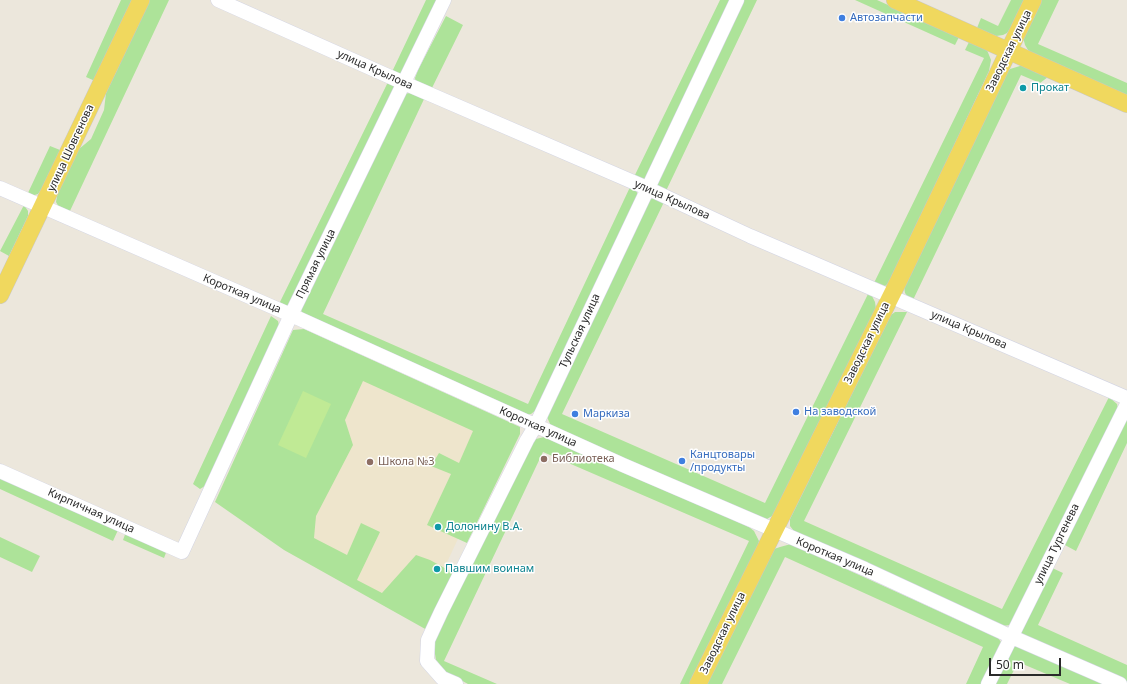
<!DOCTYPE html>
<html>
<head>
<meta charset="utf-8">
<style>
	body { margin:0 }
	#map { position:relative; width:1127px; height:684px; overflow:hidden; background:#ece7dc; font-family:"Noto Sans",sans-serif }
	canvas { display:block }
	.scale { position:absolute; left:989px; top:658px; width:72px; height:18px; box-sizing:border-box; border:2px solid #2a2a2a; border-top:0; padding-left:5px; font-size:12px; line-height:14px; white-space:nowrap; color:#2a2a2a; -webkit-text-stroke:3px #fff; paint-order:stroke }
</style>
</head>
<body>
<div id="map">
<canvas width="1127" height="684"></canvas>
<div class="scale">50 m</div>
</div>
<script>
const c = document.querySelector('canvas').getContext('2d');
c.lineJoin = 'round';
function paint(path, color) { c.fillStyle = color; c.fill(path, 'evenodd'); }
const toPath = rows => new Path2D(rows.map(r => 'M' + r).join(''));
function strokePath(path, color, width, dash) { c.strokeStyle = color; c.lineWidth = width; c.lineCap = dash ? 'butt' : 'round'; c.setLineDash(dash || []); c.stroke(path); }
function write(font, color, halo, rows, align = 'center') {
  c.font = font + ' "Noto Sans",sans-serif'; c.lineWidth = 3; c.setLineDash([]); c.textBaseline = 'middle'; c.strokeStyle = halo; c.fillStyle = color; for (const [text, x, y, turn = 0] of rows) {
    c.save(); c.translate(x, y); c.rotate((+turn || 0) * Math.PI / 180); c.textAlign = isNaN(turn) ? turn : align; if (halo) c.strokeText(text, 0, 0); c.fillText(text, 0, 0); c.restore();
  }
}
const education = toPath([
	[304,343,508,432,420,620,290,551]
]);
const green = toPath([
	[121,0,133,0,95,81,86,77],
	[150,0,169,0,69,213,60,209,56,202,58,191,79,149,91,139,104,110,106,93],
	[426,0,440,0,405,71,400,74,391,74],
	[720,0,731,0,646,182,633,179],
	[742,0,757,0,665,193,656,185],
	[855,0,877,0,959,37,955,45],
	[1011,0,1026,0,1014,24,1007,33,1003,35,996,36,977,28,981,18,998,26],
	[1042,0,1059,0,1038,44,1127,83,1127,95,1033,54,1028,50,1025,45,1023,37],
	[446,16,463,25,430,92,416,83,415,78,418,70],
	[969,42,987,50,991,60,989,71,890,282,885,286,877,286,873,285,984,58,965,50],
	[1020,66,1024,66,1048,77,1040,83,1021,75,913,300,908,297,905,293,904,287,1005,75,1010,69],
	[388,82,395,86,395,91,292,304,285,307,278,306],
	[410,93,425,97,323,314,528,404,631,185,636,189,637,193,637,200,536,410,531,414,523,415,302,314,301,308,404,94],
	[50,146,60,150,43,187,38,194,31,196,27,195],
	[654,198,664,202,562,414,765,503,868,294,872,296,875,302,876,309,775,512,772,516,767,519,758,518,551,426,547,417,646,201],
	[24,205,28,211,28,216,9,256,0,251],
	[895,312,907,312,804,521,1002,609,1109,397,1117,404,1118,409,1010,625,1002,626,797,535,790,526,790,519,891,315],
	[271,316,278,321,280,330,208,484,200,489,193,484],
	[304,329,520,427,520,434,467,543,427,525,451,474,431,466,439,453,459,463,473,431,363,381,345,420,353,445,316,516,314,538,347,555,361,523,380,532,357,580,382,593,416,555,430,560,454,573,427,630,284,550,215,502,293,330],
	[1127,412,1127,443,1076,551,1063,544],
	[548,436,749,527,754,531,759,541,757,549,691,684,680,684,749,541,543,452,444,661,497,684,468,684,446,672,436,660,434,648,434,640,527,449,536,439],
	[0,475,118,530,113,541,0,489],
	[126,532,167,550,164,558,123,540],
	[0,537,40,556,32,572,0,557],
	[791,544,998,638,1001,642,1001,646,983,684,966,684,983,647,785,557,722,684,706,684,774,549,780,547],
	[1050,567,1063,573,1038,625,1127,665,1127,683,1023,637,1020,633],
	[1017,646,1106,684,1070,684,1018,662,1007,684,991,684,1012,647]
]);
const pitch = toPath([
	[303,391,331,404,306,458,278,445]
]);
const minor = toPath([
	[218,0,404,83,647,188,750,236,1127,398],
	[0,188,291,315,623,465,865,569,1012,637,1120,684],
	[0,471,182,552,291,315,444,0],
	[456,684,442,678,427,661,428,640,441,612,527,440,536,425,737,0],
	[988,684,1127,404]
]);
const major = toPath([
	[895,0,1127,104],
	[0,295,141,0],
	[698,684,899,280,1033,0]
]);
const markers = [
	[842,18,4,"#3f7fe0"],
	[1023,88,4,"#0f9aa8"],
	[796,412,4,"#3f7fe0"],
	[575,414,4,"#3f7fe0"],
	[544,459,4,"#8d6e63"],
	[682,461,4,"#3f7fe0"],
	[370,462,4,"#8d6e63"],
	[438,527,4,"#0f9aa8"],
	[437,569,4,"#0f9aa8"]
];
const shopNames = [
	["Автозапчасти",850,18],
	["На заводской",804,412],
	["Маркиза",583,414],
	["Канцтовары",690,455],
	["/продукты",690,468]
];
const streetNames = [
	["Заводская улица",1009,51,-64],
	["улица Крылова",375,70,24],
	["улица Шовгенова",71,148,-65],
	["улица Крылова",672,200,24],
	["Прямая улица",316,264,-64],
	["Короткая улица",242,294,23],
	["улица Крылова",969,330,23],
	["Тульская улица",580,331,-65],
	["Заводская улица",867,343,-64],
	["Короткая улица",538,427,24],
	["Кирпичная улица",91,511,24],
	["улица Тургенева",1057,544,-64],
	["Короткая улица",835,557,23],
	["Заводская улица",723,633,-64]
];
const cultureNames = [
	["Прокат",1031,88],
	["Долонину В.А.",446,527],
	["Павшим воинам",445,569]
];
const educationNames = [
	["Библиотека",552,459],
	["Школа №3",378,462]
];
paint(education, '#eee5cc');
paint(green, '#ade399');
paint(pitch, '#c0ea95');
strokePath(minor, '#d2d4e3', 15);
strokePath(major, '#c8c8c8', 18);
strokePath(minor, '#fff', 14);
strokePath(major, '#f0d85e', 17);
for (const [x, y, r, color] of markers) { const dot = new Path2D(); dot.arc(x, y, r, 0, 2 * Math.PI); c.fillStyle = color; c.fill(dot); strokePath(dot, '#fff', 1.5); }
write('11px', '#366cbe', '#fff', shopNames, 'left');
write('11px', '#2a2a2a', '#fff', streetNames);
write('11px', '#0d838f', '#fff', cultureNames, 'left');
write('11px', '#785e54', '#fff', educationNames, 'left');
</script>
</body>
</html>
